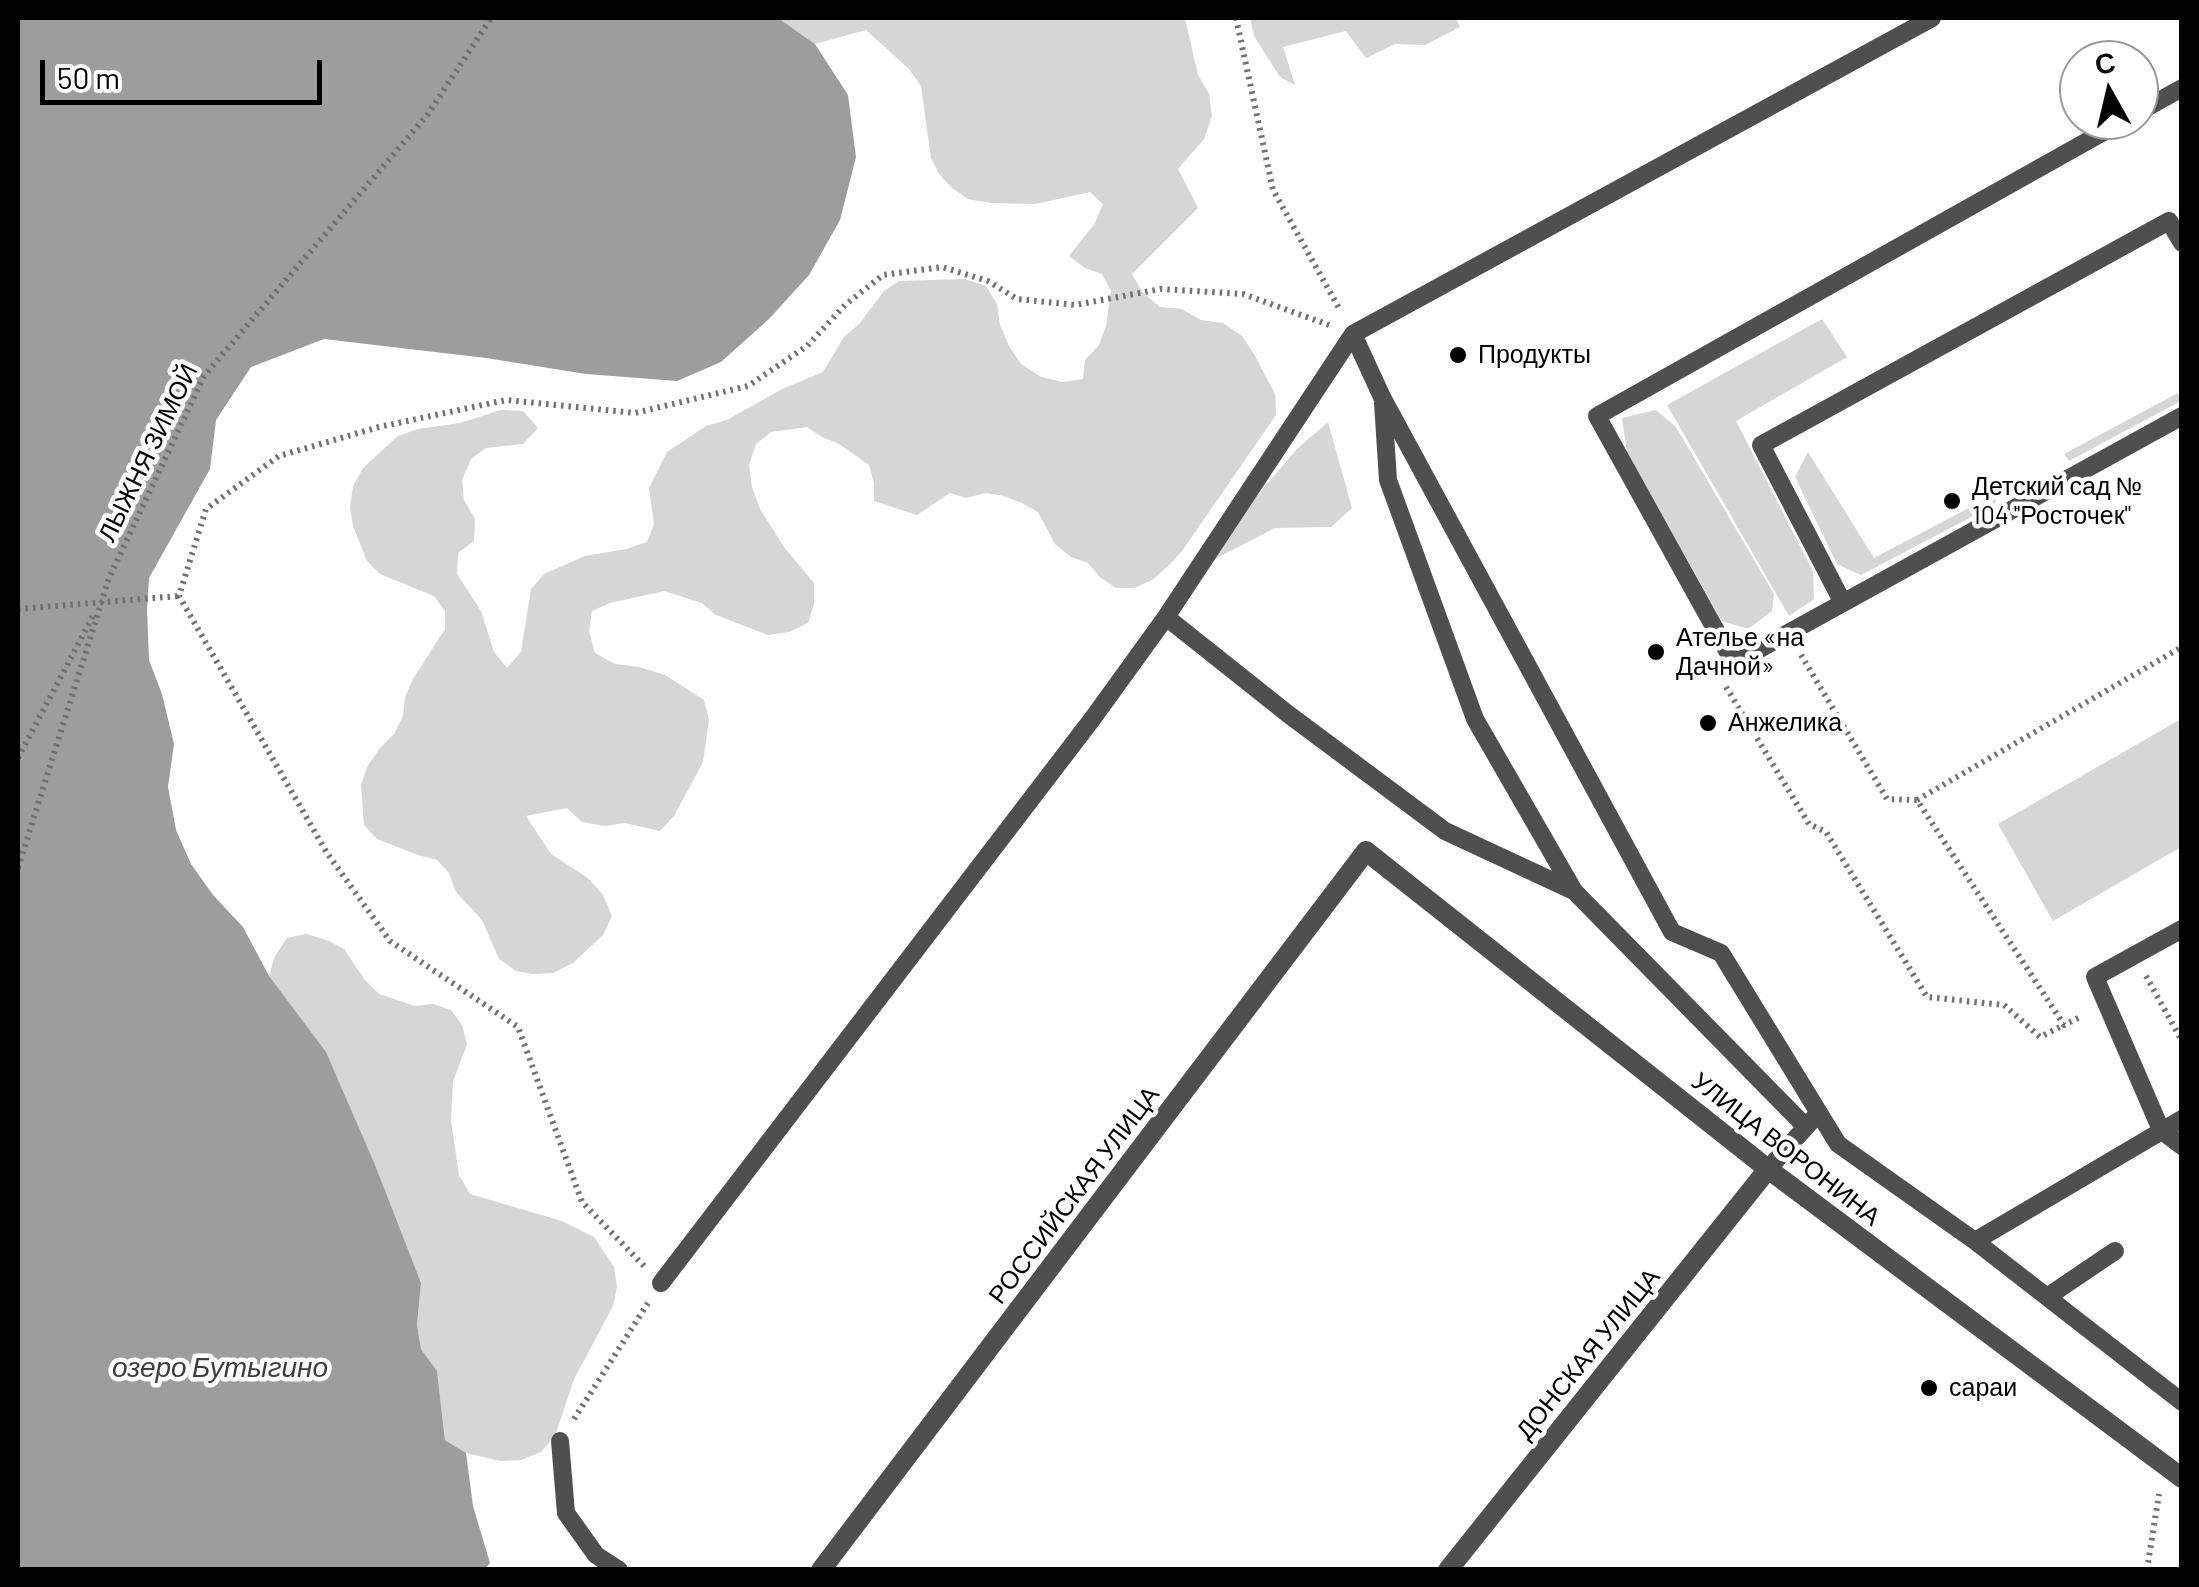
<!DOCTYPE html>
<html>
<head>
<meta charset="utf-8">
<style>
	body { margin:0 }
	#map { position:relative; width:2199px; height:1587px; overflow:hidden; background:#fff; font-family:Barlow,sans-serif }
	canvas { display:block }
	.frame { position:absolute; inset:0; border:20px solid #000; pointer-events:none }
	.north { position:absolute; left:2059px; top:40px; width:100px; height:100px; box-sizing:border-box; background:#fff; border:2px solid #999; border-radius:50%; rotate:352deg; font-size:28px; font-weight:700; line-height:40px; text-align:center; color:#000 }
	.north::after { content:''; display:block; margin:auto; width:35px; height:45px; background:#000; clip-path:polygon(50% 0,100% 100%,50% 72%,0 100%) }
	.scale { position:absolute; left:40px; top:60px; width:282px; height:45px; box-sizing:border-box; border:5px solid #000; border-top:0; padding-left:12px; font-size:30px; line-height:35px; white-space:nowrap; color:#000; -webkit-text-stroke:8px #fff; paint-order:stroke }
</style>
</head>
<body>
<div id="map">
<canvas width="2199" height="1587"></canvas>
<div class="frame"></div>
<div class="north">С</div>
<div class="scale">50 m</div>
</div>
<script>
const c = document.querySelector('canvas').getContext('2d');
c.lineJoin = 'round';
function paint(path, color) { c.fillStyle = color; c.fill(path, 'evenodd'); }
const toPath = rows => new Path2D(rows.map(r => 'M' + r).join(''));
function strokePath(path, color, width, dash) { c.strokeStyle = color; c.lineWidth = width; c.lineCap = dash ? 'butt' : 'round'; c.setLineDash(dash || []); c.stroke(path); }
function write(font, color, halo, rows, align = 'center') {
  c.font = font + ' Barlow,sans-serif'; c.lineWidth = 9; c.setLineDash([]); c.textBaseline = 'middle'; c.strokeStyle = halo; c.fillStyle = color; for (const [text, x, y, turn = 0] of rows) {
    c.save(); c.translate(x, y); c.rotate((+turn || 0) * Math.PI / 180); c.textAlign = isNaN(turn) ? turn : align; if (halo) c.strokeText(text, 0, 0); c.fillText(text, 0, 0); c.restore();
  }
}
const green = toPath([
	[778,18,1185,18,1198,75,1209,94,1212,116,1204,139,1178,169,1198,208,1132,274,1143,293,1160,307,1182,309,1201,320,1223,323,1242,336,1254,354,1275,394,1276,415,1182,551,1168,566,1152,580,1134,588,1116,588,1100,577,1088,563,1071,557,1055,544,1038,512,1022,503,1004,496,986,493,966,498,950,493,917,515,874,501,874,483,869,465,839,444,822,437,807,427,771,432,756,444,749,465,752,487,760,509,784,547,814,583,814,604,808,623,789,632,768,635,716,615,702,603,664,591,610,603,592,611,589,631,595,653,615,664,639,667,665,675,704,700,709,720,703,762,674,816,660,831,625,823,605,826,582,822,567,808,526,816,551,854,588,878,603,895,612,916,603,935,573,963,553,973,533,974,516,971,499,959,482,920,456,892,449,873,437,860,418,855,377,839,364,825,361,785,367,767,379,749,394,734,403,716,405,697,413,679,445,629,445,611,434,596,380,574,367,561,353,526,350,507,353,486,363,468,398,436,418,429,460,423,501,410,523,411,538,428,523,444,486,448,471,459,462,480,464,500,475,519,474,541,458,553,457,574,481,611,494,652,507,668,521,652,531,589,544,574,585,556,626,549,647,542,654,524,649,488,667,452,706,426,727,420,782,389,823,372,844,337,860,323,884,291,899,281,965,279,986,286,997,304,1000,325,1009,346,1021,364,1041,377,1063,382,1083,379,1085,360,1099,345,1106,326,1111,291,1102,274,1085,268,1069,256,1095,223,1103,204,1090,192,1036,204,990,203,968,199,952,188,939,174,931,158,921,86,909,69,866,30,815,44],
	[1250,18,1456,18,1460,27,1425,45,1395,44,1366,58,1346,31,1283,47,1295,85,1280,77,1254,36],
	[1822,319,1847,357,1736,421,1813,571,1814,599,1789,616,1667,405],
	[2178,393,2181,401,2069,461,2064,454],
	[1656,410,1676,427,1774,594,1772,611,1748,629,1722,621,1627,453,1622,418],
	[1328,422,1352,508,1331,527,1275,528,1215,559,1245,510,1297,449],
	[1808,452,1874,558,2001,491,1994,505,1861,575,1837,564,1795,477],
	[2181,719,2181,847,2053,921,1998,824],
	[306,934,327,940,344,949,365,980,379,994,415,1006,433,1004,451,1010,462,1025,467,1044,453,1082,451,1121,459,1175,470,1194,562,1221,594,1237,614,1267,617,1287,613,1306,574,1379,555,1436,541,1452,521,1460,500,1461,466,1453,445,1440,437,1371,421,1349,417,1325,421,1282,269,976,275,956,287,938]
]);
const water = toPath([
	[18,18,778,18,815,44,848,95,856,157,840,220,809,275,769,319,721,362,677,381,586,374,486,358,324,339,251,367,216,420,210,469,149,578,147,610,149,660,162,694,174,744,168,787,176,830,191,864,213,895,243,927,269,976,326,1052,375,1165,421,1283,417,1325,421,1349,437,1371,445,1440,466,1453,473,1506,490,1563,485,1569,18,1569]
]);
const path = toPath([
	[1236,18,1273,190,1340,310],
	[18,609,179,596],
	[1801,655,1887,799,1917,800,2064,1025,2082,1016],
	[1726,687,1809,824,1826,832,1927,997,2004,1005,2040,1037,2064,1025],
	[18,758,93,616],
	[1917,800,2182,647],
	[18,868,109,578,204,376,428,114,491,18],
	[2146,976,2182,1041],
	[644,1266,582,1202,518,1027,390,941,327,853,179,596,206,509,279,456,379,427,506,400,635,413,748,386,807,346,845,305,883,275,942,267,988,281,1017,299,1075,305,1161,289,1243,294,1329,325],
	[574,1419,648,1303],
	[2147,1570,2159,1494]
]);
const service = toPath([
	[2139,112,2182,88],
	[2125,120,1597,416,1734,663,2182,416],
	[1353,334,1382,397,1672,932,1721,953,1838,1144,1975,1241,2182,1119],
	[1383,403,1388,480,1475,719,1574,891,1806,1127],
	[1843,603,1761,445,2169,221,2182,243],
	[1166,617,1288,714,1445,831,1574,891],
	[2182,929,2095,977,2161,1130,2182,1146],
	[1768,1169,1814,1118],
	[1975,1241,2182,1402],
	[661,1283,1093,718,1166,617,1353,334,1932,18],
	[2047,1297,2115,1251],
	[560,1441,566,1513,596,1555,619,1570]
]);
const minor = toPath([
	[821,1570,1366,851,1768,1169,2182,1478],
	[1448,1570,1768,1169]
]);
const markers = [
	[1458,355,10,"#000"],
	[1952,501,10,"#000"],
	[1656,652,10,"#000"],
	[1708,723,10,"#000"],
	[1929,1388,10,"#000"]
];
const poiNames = [
	["Продукты",1478,355],
	["Детский сад №",1972,487],
	["104 \"Росточек\"",1972,516],
	["Ателье «на",1676,638],
	["Дачной»",1676,667],
	["Анжелика",1728,723],
	["сараи",1949,1388]
];
const streetNames = [
	["ЛЫЖНЯ ЗИМОЙ",148,453,-64],
	["УЛИЦА ВОРОНИНА",1786,1149,38],
	["РОССИЙСКАЯ УЛИЦА",1074,1195,-53],
	["ДОНСКАЯ УЛИЦА",1588,1354,-51]
];
const waterNames = [
	["озеро Бутыгино",220,1368]
];
paint(green, '#d6d6d6');
paint(water, '#9d9d9d');
strokePath(path, '#717171', 6, [2.5, 5]);
strokePath(service, '#4f4f4f', 18);
strokePath(minor, '#4f4f4f', 20);
for (const [x, y, r, color] of markers) { const dot = new Path2D(); dot.arc(x, y, r, 0, 2 * Math.PI); c.fillStyle = color; c.fill(dot); strokePath(dot, '#fff', 4); }
write('25px', '#000', '#fff', poiNames, 'left');
write('25px', '#000', '#fff', streetNames);
write('italic 28px', '#3e3e3e', '#fff', waterNames);
</script>
</body>
</html>
